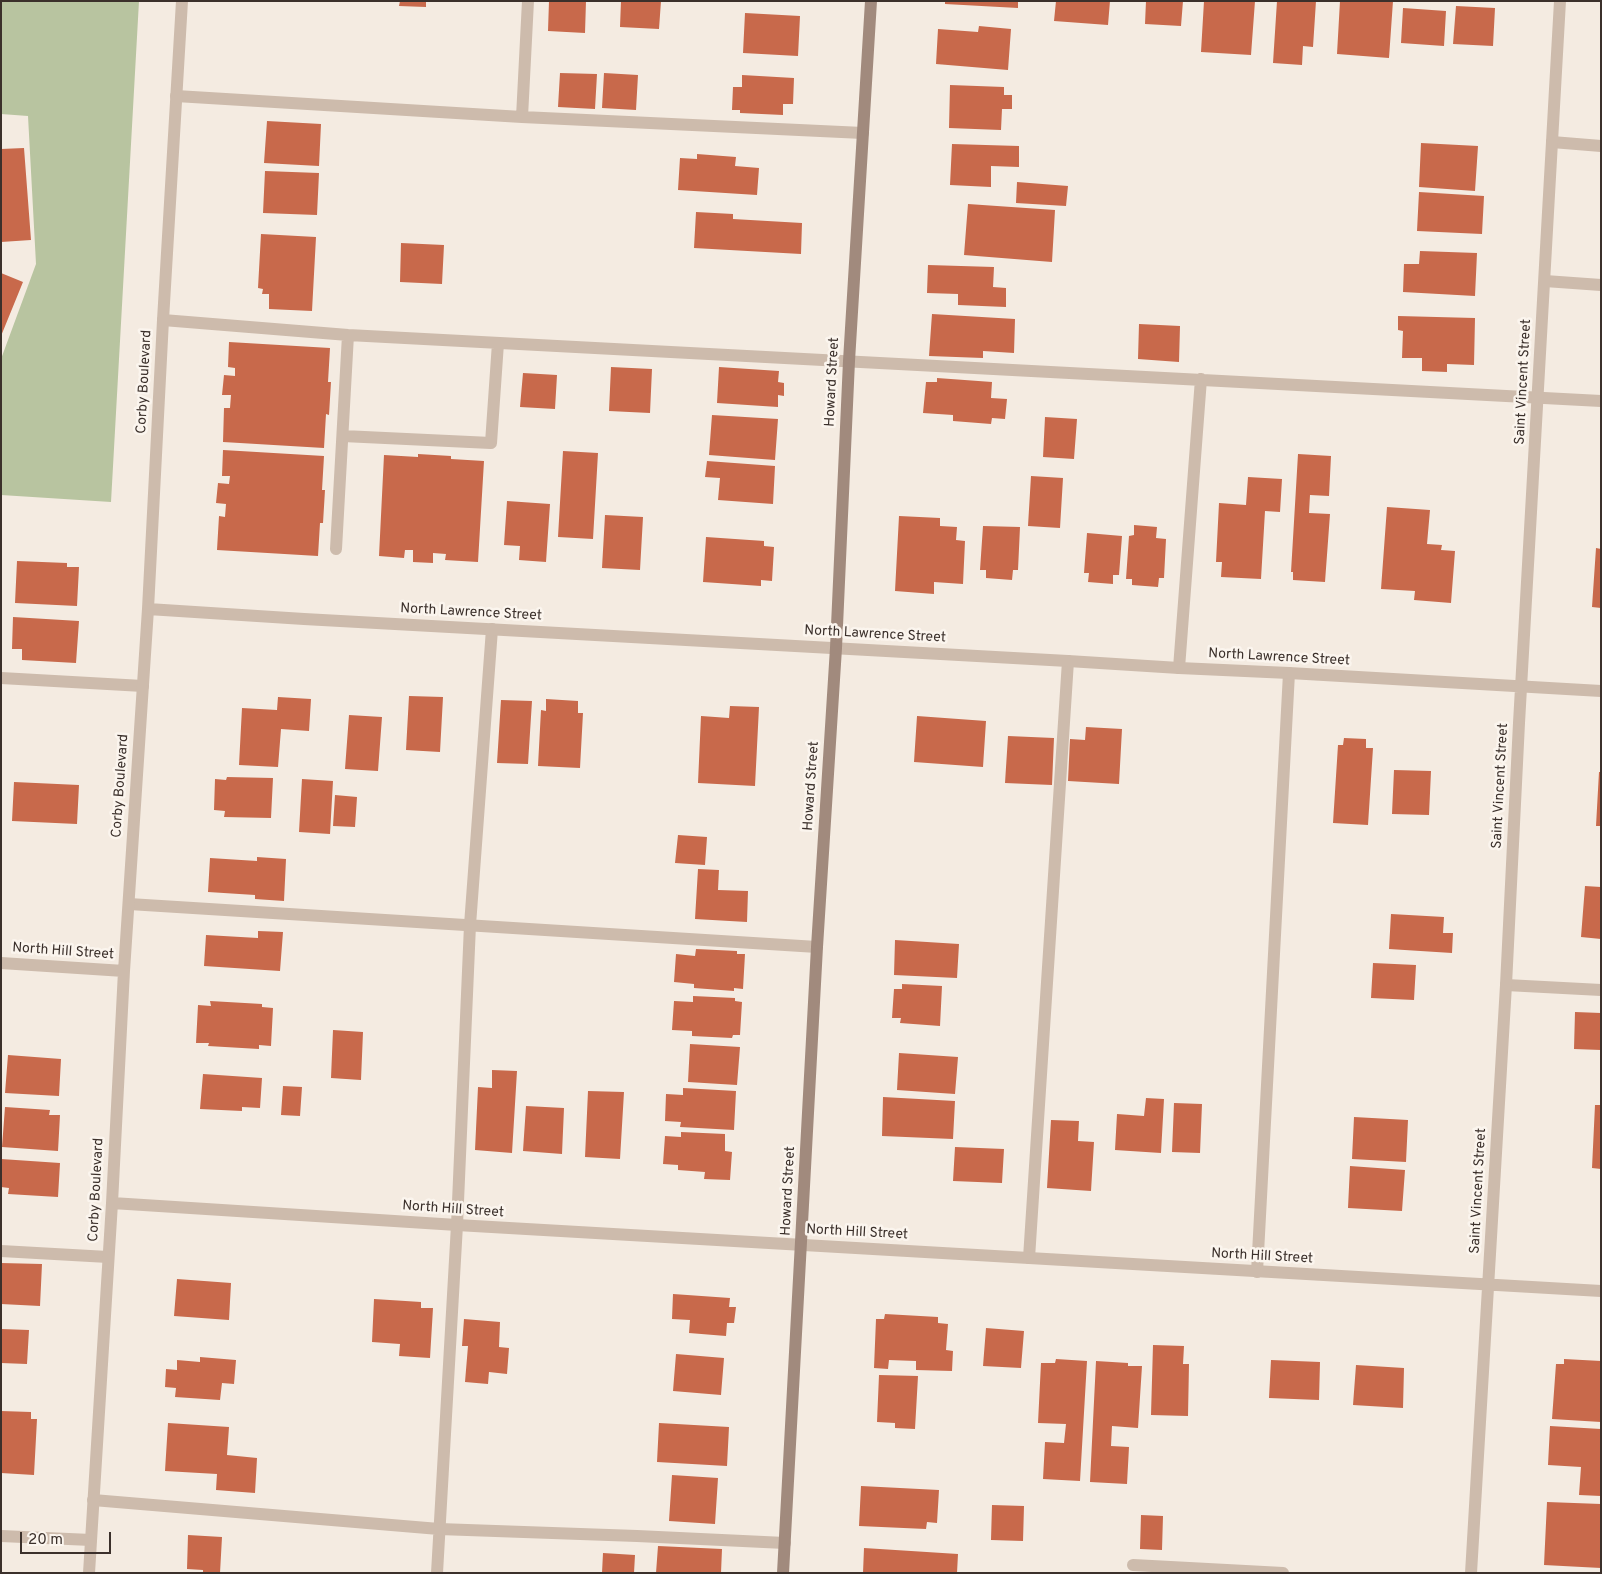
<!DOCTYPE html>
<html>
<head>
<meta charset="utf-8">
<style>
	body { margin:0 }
	#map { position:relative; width:1602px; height:1574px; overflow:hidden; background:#f4ebe1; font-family:Overpass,sans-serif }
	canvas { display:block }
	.frame { position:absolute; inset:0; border:2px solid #3b302b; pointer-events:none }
	.scale { position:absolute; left:20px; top:1532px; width:91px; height:22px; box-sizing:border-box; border:2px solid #3b302b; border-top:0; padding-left:6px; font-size:15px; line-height:18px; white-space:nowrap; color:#3b302b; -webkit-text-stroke:4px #fbf5ee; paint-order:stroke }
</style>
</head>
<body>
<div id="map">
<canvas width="1602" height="1574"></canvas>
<div class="frame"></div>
<div class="scale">20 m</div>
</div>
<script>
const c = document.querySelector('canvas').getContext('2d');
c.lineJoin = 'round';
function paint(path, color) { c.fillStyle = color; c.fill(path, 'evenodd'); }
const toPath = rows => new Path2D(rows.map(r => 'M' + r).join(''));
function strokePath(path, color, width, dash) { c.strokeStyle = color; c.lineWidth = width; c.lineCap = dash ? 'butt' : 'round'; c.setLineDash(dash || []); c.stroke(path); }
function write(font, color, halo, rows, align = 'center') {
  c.font = font + ' Overpass,sans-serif'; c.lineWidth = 5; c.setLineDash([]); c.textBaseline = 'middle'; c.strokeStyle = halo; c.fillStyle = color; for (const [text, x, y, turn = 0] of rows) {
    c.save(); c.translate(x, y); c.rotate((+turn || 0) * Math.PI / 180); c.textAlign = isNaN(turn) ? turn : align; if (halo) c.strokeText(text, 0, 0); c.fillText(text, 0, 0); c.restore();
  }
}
const green = toPath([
	[1,1,139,1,111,502,1,495,1,359,36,264,28,116,1,114]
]);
const building = toPath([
	[400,1,426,1,426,7,399,6],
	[549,1,586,1,585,33,548,31],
	[621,1,661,1,659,29,620,27],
	[945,1,1018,1,1018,8,945,4],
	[1056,1,1110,1,1108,25,1054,21],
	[1146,1,1183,1,1181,26,1145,24],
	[1204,1,1255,1,1251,55,1201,52],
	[1277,1,1316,1,1313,47,1303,46,1302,65,1273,63],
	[1340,1,1393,1,1389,58,1337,54],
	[1456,6,1495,8,1493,46,1453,44],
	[1403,8,1446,11,1444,46,1401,43],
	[745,13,800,16,798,56,743,53],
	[979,26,1011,29,1008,70,936,64,938,29,978,32],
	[560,73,597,74,595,109,558,107],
	[604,73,638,75,636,110,602,108],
	[742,75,794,78,793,104,783,104,783,115,740,113,740,110,732,110,733,87,742,87],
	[950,85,1004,87,1004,95,1012,95,1012,109,1002,109,1001,130,949,128],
	[267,121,321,124,319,166,264,163],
	[1421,143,1478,146,1475,191,1419,187],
	[952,144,1019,146,1019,167,991,166,991,187,950,185],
	[24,148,31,240,1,242,1,149],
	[697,154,736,157,735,166,759,168,757,195,678,190,680,158,697,159],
	[265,171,319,173,317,215,263,213],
	[1017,182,1068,186,1066,206,1016,203],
	[1419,192,1484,196,1482,234,1417,231],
	[968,204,1055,210,1052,262,964,255],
	[696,212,733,214,733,219,802,223,801,254,694,248],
	[261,234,316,237,312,311,269,309,269,294,262,294,263,289,258,288],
	[401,243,444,245,442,284,400,282],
	[1420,251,1477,253,1475,296,1403,292,1404,264,1419,264],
	[928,265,994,267,993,287,1006,288,1006,307,958,305,958,294,927,293],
	[1,273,23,282,1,336],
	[932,314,1015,319,1014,353,983,351,983,358,929,356],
	[1398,316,1475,318,1474,365,1447,364,1447,372,1422,371,1422,358,1402,358,1403,331,1398,330],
	[1139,324,1180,326,1179,362,1138,359],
	[229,342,330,348,328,382,331,382,329,415,326,414,324,448,223,442,224,408,230,408,231,395,222,395,224,375,235,376,235,368,228,367],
	[611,367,652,369,650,413,609,411],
	[719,367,779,371,778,382,784,383,784,396,778,395,778,407,717,403],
	[523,373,557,375,555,409,520,407],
	[937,378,992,382,991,398,1007,399,1005,419,992,418,991,424,953,421,953,415,923,413,926,382,937,382],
	[712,415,778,419,775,460,709,455],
	[1045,417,1077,419,1074,459,1043,457],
	[223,450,324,456,322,490,325,490,323,523,320,523,318,556,217,550,219,516,225,517,226,504,216,503,218,483,229,484,230,476,222,476],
	[563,451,598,453,593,539,558,537],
	[418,454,451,456,451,459,484,461,478,562,445,560,446,554,433,553,433,563,413,562,413,550,405,550,404,558,379,556,384,455,418,457],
	[1298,454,1331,456,1329,496,1310,495,1309,513,1330,514,1325,582,1293,580,1293,572,1291,572],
	[707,461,775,466,773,504,718,500,720,478,705,477],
	[1031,476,1063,478,1060,528,1028,526],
	[1248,477,1282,479,1280,512,1265,511,1261,579,1221,577,1222,562,1216,562,1219,503,1246,505],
	[507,501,550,504,546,562,519,560,520,546,504,545],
	[1387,507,1430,510,1427,544,1442,545,1441,550,1455,551,1451,603,1414,600,1415,591,1381,589],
	[605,515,643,517,640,570,602,568],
	[899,516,940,518,940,526,957,527,956,540,965,541,963,584,934,582,934,594,895,591],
	[1134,525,1157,527,1156,538,1166,539,1164,578,1159,578,1158,587,1132,585,1132,579,1126,579,1129,536,1134,535],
	[983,526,1020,527,1018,570,1013,570,1012,580,986,578,986,570,980,570],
	[1087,533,1122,536,1119,575,1113,575,1113,584,1088,582,1089,573,1084,573],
	[706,537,764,541,764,546,774,547,772,581,761,580,761,586,703,582],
	[1596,548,1601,549,1601,608,1592,607],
	[17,561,67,563,67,567,79,567,77,606,15,603],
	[13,617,79,621,76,663,22,660,22,649,12,649],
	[409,696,443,697,440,752,406,750],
	[278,697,311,699,309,731,281,729,278,767,239,765,242,708,277,710],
	[546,699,578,701,578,713,583,713,580,768,538,766,541,710,546,711],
	[501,700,532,701,528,764,497,763],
	[730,706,759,707,755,786,698,783,701,716,729,718],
	[349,715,382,717,378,771,345,769],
	[917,716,986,721,983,767,914,762],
	[1086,727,1122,729,1119,784,1068,781,1070,739,1085,740],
	[1008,736,1054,738,1052,785,1005,783],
	[1344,738,1366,739,1366,748,1373,748,1368,825,1333,823,1338,745,1343,745],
	[1394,770,1431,771,1429,815,1392,814],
	[1599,772,1601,772,1601,826,1596,826],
	[227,777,273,778,271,818,224,817,225,811,214,810,215,779,226,780],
	[302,779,333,781,330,834,299,832],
	[14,782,79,785,77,824,12,821],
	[335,795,357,797,355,827,333,826],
	[678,835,707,837,705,865,675,863],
	[257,857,286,859,284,901,255,899,255,895,208,892,210,858,257,861],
	[698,869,719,870,718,890,748,891,747,922,695,919],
	[1585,886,1601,887,1601,939,1581,937],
	[1391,914,1444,917,1443,933,1453,933,1452,953,1389,949],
	[258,931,283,932,280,971,204,966,206,935,258,938],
	[895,940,959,944,957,978,894,975],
	[696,949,737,951,737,954,745,954,743,989,734,988,734,991,694,988,694,984,674,982,676,954,695,956],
	[1373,963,1416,965,1414,1000,1371,998],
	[902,984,942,986,940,1026,900,1023,901,1018,892,1018,894,989,902,989],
	[693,996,735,998,735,1001,742,1002,740,1035,733,1035,732,1038,692,1036,692,1031,672,1030,674,1001,693,1002],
	[210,1001,262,1004,262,1007,273,1008,271,1046,259,1045,259,1049,208,1046,209,1043,196,1043,198,1005,211,1006],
	[1575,1012,1601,1013,1601,1050,1574,1049],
	[333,1030,363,1032,361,1080,331,1078],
	[690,1044,740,1047,737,1085,688,1082],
	[899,1053,958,1057,955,1094,897,1090],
	[8,1055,61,1059,59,1096,5,1093],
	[492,1070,517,1071,512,1153,475,1150,478,1087,492,1088],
	[203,1074,262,1078,260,1108,242,1107,242,1111,200,1109],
	[283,1086,302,1087,300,1116,281,1115],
	[683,1088,736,1091,734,1130,680,1127,681,1122,665,1121,666,1094,683,1095],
	[588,1091,624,1092,620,1159,585,1157],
	[883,1097,955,1101,953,1139,882,1136],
	[1146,1098,1164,1099,1161,1153,1115,1150,1117,1114,1144,1116],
	[1174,1103,1202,1104,1200,1153,1172,1152],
	[1595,1105,1601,1105,1601,1169,1592,1168],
	[526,1106,564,1108,562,1154,523,1151],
	[5,1107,50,1110,49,1115,60,1115,58,1151,2,1147],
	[1354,1117,1408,1120,1406,1162,1352,1159],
	[1051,1120,1079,1121,1078,1141,1094,1142,1091,1191,1047,1188],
	[681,1132,725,1134,725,1151,732,1152,730,1180,704,1179,705,1172,678,1170,678,1165,663,1164,665,1136,681,1137],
	[955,1147,1004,1149,1002,1183,953,1181],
	[1,1159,60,1163,58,1197,8,1194,9,1188,1,1187],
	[1350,1166,1405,1170,1402,1211,1348,1208],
	[1,1263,42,1264,40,1306,1,1304],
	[177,1279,231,1283,229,1320,174,1316],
	[673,1294,730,1298,729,1307,736,1307,734,1323,727,1323,726,1336,689,1333,690,1320,672,1319],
	[374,1299,421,1302,421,1308,433,1308,430,1358,399,1356,400,1344,372,1342],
	[885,1314,938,1317,938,1323,948,1324,946,1350,953,1351,952,1371,916,1370,916,1361,889,1360,888,1369,874,1368,876,1319,884,1319],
	[464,1319,500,1322,499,1347,509,1348,507,1374,489,1372,488,1384,465,1382,468,1346,462,1346],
	[986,1328,1024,1331,1021,1368,983,1366],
	[1,1329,29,1330,27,1364,1,1363],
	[1153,1345,1184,1346,1183,1364,1189,1364,1188,1416,1151,1415],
	[676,1354,724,1358,721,1395,673,1391],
	[200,1357,236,1360,234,1384,222,1383,220,1400,175,1397,176,1388,165,1387,166,1369,177,1370,177,1360,200,1362],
	[1056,1359,1087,1361,1080,1481,1043,1479,1045,1442,1064,1443,1066,1424,1038,1423,1041,1363,1055,1363],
	[1564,1359,1601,1361,1601,1422,1552,1419,1556,1364,1564,1364],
	[1271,1360,1320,1362,1319,1400,1269,1398],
	[1096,1361,1128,1363,1128,1366,1142,1366,1138,1428,1112,1426,1111,1446,1129,1447,1127,1484,1090,1482],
	[1356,1365,1404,1368,1403,1408,1353,1405],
	[879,1375,918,1376,915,1429,895,1428,895,1423,877,1422],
	[1,1411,31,1412,31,1419,37,1419,34,1475,1,1473],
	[168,1423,229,1427,227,1455,257,1458,255,1493,216,1490,217,1474,165,1471],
	[659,1423,729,1427,727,1466,657,1462],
	[1550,1426,1601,1429,1601,1496,1579,1495,1581,1467,1548,1465],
	[672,1475,718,1478,715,1524,669,1521],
	[861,1486,939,1490,937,1523,927,1522,926,1529,859,1526],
	[1547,1502,1601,1504,1601,1568,1544,1565],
	[992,1505,1024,1506,1023,1541,991,1540],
	[1141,1515,1163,1516,1162,1550,1140,1549],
	[188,1535,222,1537,220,1573,203,1573,203,1570,187,1569],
	[658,1546,722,1549,721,1573,656,1573],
	[864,1548,958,1554,957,1573,863,1573],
	[603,1553,635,1555,634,1573,602,1573]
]);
const lane = toPath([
	[176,96,522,117,863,133],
	[522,117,528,1],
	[1552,142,1601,146],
	[1545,281,1601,285],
	[163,320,348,335,1601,401],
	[343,436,491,443,498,343],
	[336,549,348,335],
	[1179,668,1201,379],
	[1,678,143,686],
	[129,904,817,947],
	[1506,985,1601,990],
	[1,1251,108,1257],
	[1029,1258,1068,661],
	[1257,1272,1289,673],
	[93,1500,439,1529,637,1536,785,1543],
	[1133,1565,1283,1573],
	[437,1573,457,1225,470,925,492,629]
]);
const street = toPath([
	[148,609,304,619,1068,661,1179,668,1289,673,1601,691],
	[1,963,124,971],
	[112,1203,457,1225,1601,1291],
	[1,1536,91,1540],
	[89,1573,112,1203,124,971,148,609,163,320,182,1],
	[1471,1573,1506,985,1519,723,1560,1]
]);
const secondary = toPath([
	[783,1573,817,947,836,648,849,361,871,1]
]);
const streetNames = [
	["Corby Boulevard",145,382,-87],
	["Howard Street",833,382,-87],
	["Saint Vincent Street",1524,382,-87],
	["North Lawrence Street",471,613,3],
	["North Lawrence Street",875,635,3],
	["North Lawrence Street",1279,658,3],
	["Corby Boulevard",121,786,-86],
	["Howard Street",812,786,-86],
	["Saint Vincent Street",1501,786,-87],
	["North Hill Street",63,952,4],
	["Corby Boulevard",97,1190,-87],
	["Howard Street",789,1191,-87],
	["Saint Vincent Street",1479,1191,-87],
	["North Hill Street",453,1210,4],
	["North Hill Street",857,1233,3],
	["North Hill Street",1262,1257,3]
];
paint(green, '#b8c4a0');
paint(building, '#c8694b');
strokePath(lane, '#cdbbac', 12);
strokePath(street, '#cdbbac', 12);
strokePath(secondary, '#a18a7d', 12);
write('14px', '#3b302b', '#fbf5ee', streetNames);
</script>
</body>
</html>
